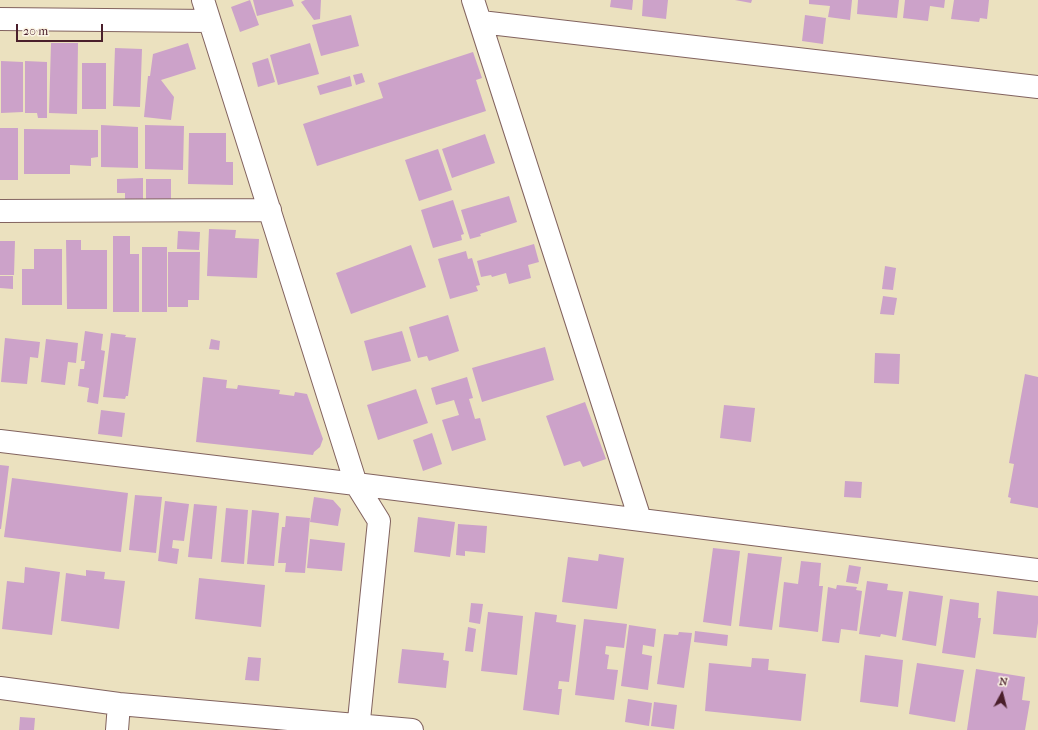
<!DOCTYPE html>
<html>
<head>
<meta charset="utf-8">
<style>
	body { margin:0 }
	#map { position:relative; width:1038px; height:730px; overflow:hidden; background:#ebe1bf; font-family:"IM FELL French Canon",serif }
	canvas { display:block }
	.north { position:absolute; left:982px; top:674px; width:40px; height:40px; -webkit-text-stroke:3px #fcf5e5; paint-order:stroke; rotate:7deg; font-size:11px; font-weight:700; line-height:16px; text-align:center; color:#4a1f2b }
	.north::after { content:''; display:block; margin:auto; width:14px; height:18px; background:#4a1f2b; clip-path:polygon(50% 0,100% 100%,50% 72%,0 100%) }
	.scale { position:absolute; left:16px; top:24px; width:87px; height:18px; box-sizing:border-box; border:2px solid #4a1f2b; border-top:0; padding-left:5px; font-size:12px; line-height:14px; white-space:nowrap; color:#4a1f2b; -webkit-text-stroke:3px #fcf5e5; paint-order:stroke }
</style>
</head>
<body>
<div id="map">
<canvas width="1038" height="730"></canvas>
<div class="north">N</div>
<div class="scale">20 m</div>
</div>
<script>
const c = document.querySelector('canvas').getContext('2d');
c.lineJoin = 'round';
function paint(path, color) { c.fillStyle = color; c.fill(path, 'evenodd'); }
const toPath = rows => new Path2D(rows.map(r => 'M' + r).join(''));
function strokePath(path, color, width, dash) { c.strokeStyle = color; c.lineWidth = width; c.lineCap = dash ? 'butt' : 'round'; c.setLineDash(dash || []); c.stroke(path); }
const building = toPath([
	[250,0,259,25,240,32,231,7],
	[253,0,292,0,294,6,257,16],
	[305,0,321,0,320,19,314,20,301,2],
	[611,0,633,0,632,10,610,7],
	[643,0,668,0,666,19,642,16],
	[735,0,752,0,751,3],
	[809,0,852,0,850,20,828,17,830,6,809,4],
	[858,0,899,0,897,18,857,14],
	[905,0,945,0,944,8,930,6,928,21,903,18],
	[954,0,989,0,987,19,980,18,979,22,951,19],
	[351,15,359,46,321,56,312,25],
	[805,15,826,18,823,44,802,41],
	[51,43,78,43,77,114,49,113],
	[188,43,196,69,161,80,174,97,171,120,144,117,148,76,150,76,153,54],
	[310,43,319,74,278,85,270,55],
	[115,48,142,49,140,107,113,106],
	[473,52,482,78,476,80,486,111,317,166,303,124,383,98,378,83],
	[268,58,275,82,258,87,252,63],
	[1,61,23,62,23,112,1,113],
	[25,61,47,62,47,118,38,118,37,113,25,113],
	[82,63,106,63,106,109,82,109],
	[362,73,365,82,356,85,353,75],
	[350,76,352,86,320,95,317,86],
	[101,125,138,127,138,168,101,167],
	[145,125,184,126,183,170,145,169],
	[0,128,18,128,18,180,0,180],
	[24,129,98,130,98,157,91,158,91,166,70,165,70,174,24,174],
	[189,133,226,133,226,162,233,162,233,185,188,184],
	[485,134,495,163,452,178,442,149],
	[438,149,452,190,419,201,405,160],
	[143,178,143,201,125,201,125,193,117,193,117,179],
	[146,179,171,179,171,201,146,201],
	[509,196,517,222,480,234,481,236,470,239,461,210],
	[453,200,464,234,461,235,462,240,433,248,421,210],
	[209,229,236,230,235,238,259,239,257,278,207,276],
	[178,231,200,232,199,250,177,249],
	[113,236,130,236,130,254,139,254,139,312,113,312],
	[66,240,81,240,81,250,107,250,107,309,67,309],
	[0,241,15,241,14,275,0,275],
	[534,244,539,262,528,265,531,278,509,284,506,273,492,277,491,275,481,277,477,261],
	[411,245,426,287,351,314,336,273],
	[142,247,167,247,167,312,142,312],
	[34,249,62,249,62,305,22,305,22,269,34,269],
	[466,251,468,259,472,258,480,285,476,286,478,291,450,299,438,259],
	[168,252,200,252,199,300,188,300,188,307,168,307],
	[885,266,896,268,893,290,882,289],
	[0,276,13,276,13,289,0,288],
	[883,296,897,298,894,315,880,314],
	[448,315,459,351,429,361,427,356,418,358,409,327],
	[85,331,103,334,101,350,105,351,98,404,87,402,89,388,78,386,80,369,84,369,85,361,81,361],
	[402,331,411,361,372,371,364,341],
	[111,333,126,335,125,337,136,338,128,396,126,396,125,399,103,397],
	[5,338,40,342,38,358,30,357,27,384,1,382],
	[46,339,78,343,76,363,68,362,65,385,41,382],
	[211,339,220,341,219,350,209,349],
	[545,347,554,380,482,402,472,368],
	[875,353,900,354,899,384,874,383],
	[1025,374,1038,377,1038,508,1010,503,1011,498,1008,497,1014,464,1009,463],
	[203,377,227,380,226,388,237,389,238,385,280,390,279,394,294,396,295,392,307,394,323,439,320,447,314,452,313,455,196,442],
	[467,377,473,398,469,399,475,419,480,418,486,440,452,451,442,420,459,415,454,400,436,405,431,388],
	[416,389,428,423,378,440,367,405],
	[585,402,606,459,583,467,580,461,564,466,546,416],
	[724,405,755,408,751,442,720,438],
	[101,410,125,413,122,437,98,434],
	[432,433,442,464,423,471,413,440],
	[0,465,9,466,1,529,0,529],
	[12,478,128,493,121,552,4,537],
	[845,481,862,482,861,498,844,497],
	[135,495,162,497,156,553,129,550],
	[314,497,333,500,341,509,338,526,310,522],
	[165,501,189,504,184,541,173,540,172,548,179,549,177,564,158,561],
	[194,504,217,506,212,559,188,557],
	[226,508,248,510,244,564,221,562],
	[252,510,279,513,274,566,247,564],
	[286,516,310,518,305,573,285,572,286,563,278,563,282,527,285,527],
	[418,517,455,522,450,557,414,552],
	[458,524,487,526,485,553,465,551,465,556,456,555],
	[310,539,345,543,342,571,307,568],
	[713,548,740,551,731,626,703,622],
	[748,553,782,557,772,630,739,626],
	[599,554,624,558,617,609,562,602,568,557,598,561],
	[801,561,821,563,819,586,823,586,818,632,779,627,784,582,798,584],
	[849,565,861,567,858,584,846,582],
	[25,567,60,572,52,635,2,629,7,581,24,583],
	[86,570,105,572,104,579,125,581,119,629,61,621,66,573,86,576],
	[199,578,265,585,261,627,195,619],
	[867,581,888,584,887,590,903,592,896,637,881,634,880,637,859,634],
	[837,585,857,587,856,590,862,591,857,631,841,629,839,643,822,641,828,587,836,589],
	[909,591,943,596,936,646,902,640],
	[997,591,1038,596,1038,623,1036,638,993,634],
	[950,599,979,603,978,618,981,618,975,658,942,653],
	[471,603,483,604,480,624,469,622],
	[488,612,523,616,517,675,481,671],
	[535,612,557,615,556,622,576,625,569,682,559,681,558,689,562,689,559,715,523,710],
	[584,619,627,624,624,648,606,646,605,654,609,655,607,669,618,670,614,700,575,695],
	[629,625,656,629,654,647,643,645,642,654,652,656,648,690,621,686],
	[468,627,476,629,473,652,465,651],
	[695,631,728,635,727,646,694,642],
	[679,632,692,633,684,688,657,684,664,634,678,635],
	[402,649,444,653,443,660,449,661,446,688,398,683],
	[865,655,903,660,898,707,860,702],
	[248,657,261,658,259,681,245,680],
	[752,658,769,659,768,670,806,674,801,721,705,711,709,663,751,667],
	[917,663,964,670,955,722,909,714],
	[976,669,1025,677,1022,700,1030,701,1025,730,967,730],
	[628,699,652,703,649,726,625,722],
	[654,702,677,705,674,729,651,726],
	[20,717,35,718,34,730,19,730]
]);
const minor = toPath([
	[203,0,356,484,379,521,358,730],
	[473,0,640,519],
	[0,19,209,21],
	[481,22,1038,87],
	[0,211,270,210],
	[0,441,356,484,1038,570],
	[0,688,119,704,412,730],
	[117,730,119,704]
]);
paint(building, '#cca2c9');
strokePath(minor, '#82635f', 24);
strokePath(minor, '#fff', 22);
</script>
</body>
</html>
